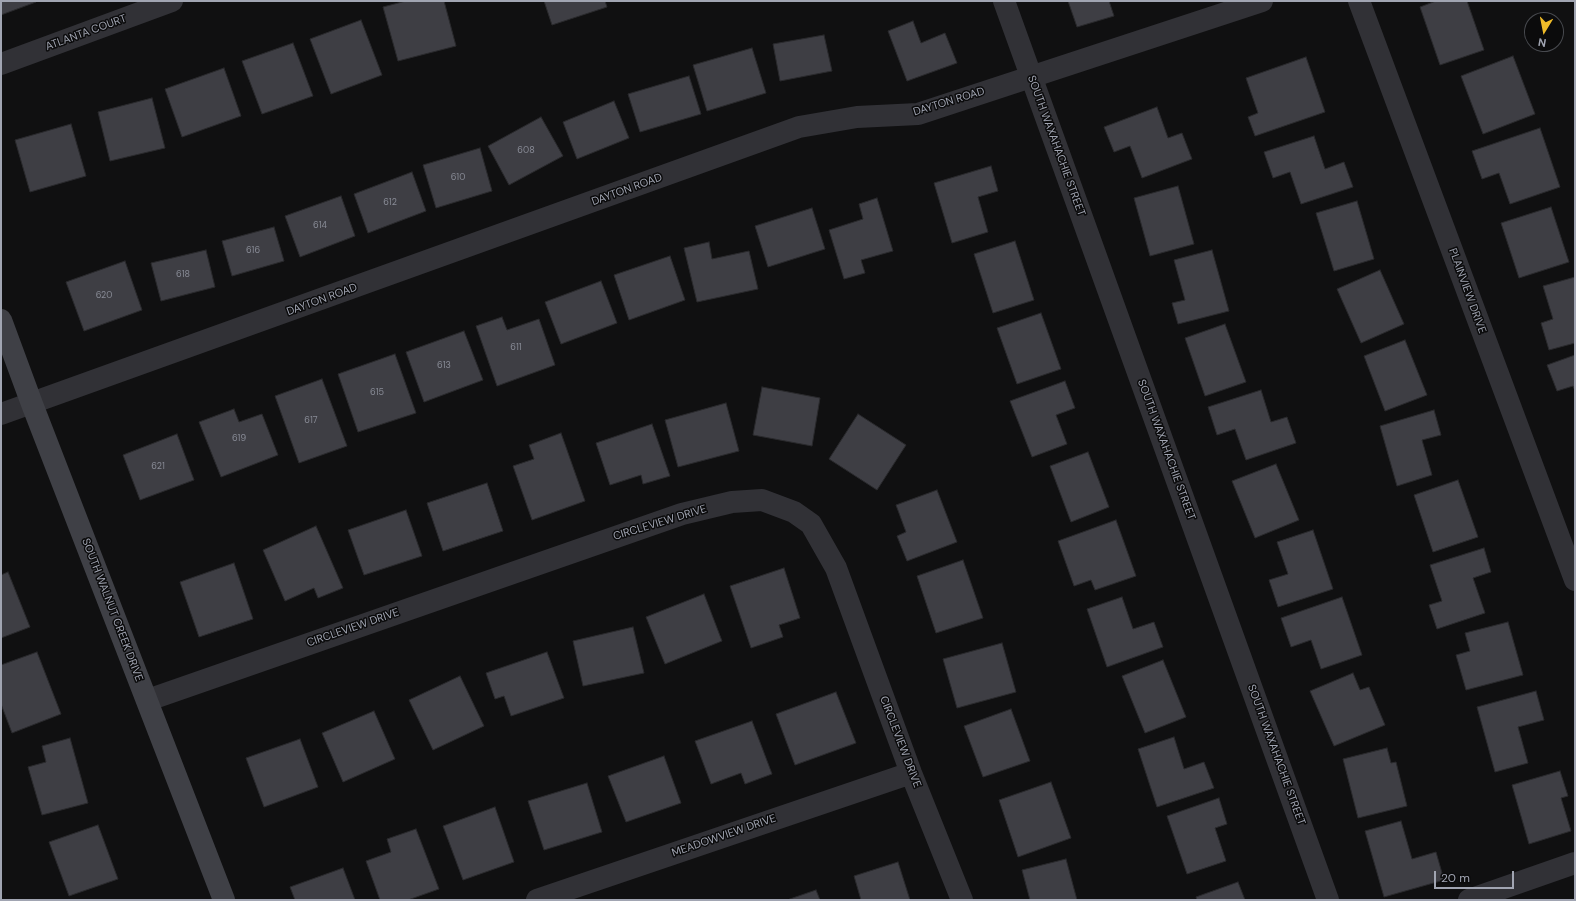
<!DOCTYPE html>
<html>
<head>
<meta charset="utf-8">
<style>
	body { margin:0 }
	#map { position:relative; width:1576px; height:901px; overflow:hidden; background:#101011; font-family:"DM Sans",sans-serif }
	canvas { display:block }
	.frame { position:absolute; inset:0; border:2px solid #a1a5b2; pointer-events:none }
	.north { position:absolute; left:1524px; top:12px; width:40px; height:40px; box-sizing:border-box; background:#0b0b0c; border:1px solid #47494e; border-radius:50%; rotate:190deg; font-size:11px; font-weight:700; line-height:16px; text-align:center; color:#a1a5b2 }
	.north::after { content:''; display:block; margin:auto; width:14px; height:18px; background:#efbb29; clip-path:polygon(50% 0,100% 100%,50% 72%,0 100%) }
	.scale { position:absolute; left:1434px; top:871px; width:80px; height:18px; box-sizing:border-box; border:2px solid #a1a5b2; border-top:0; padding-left:5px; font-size:12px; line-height:14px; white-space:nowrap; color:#a1a5b2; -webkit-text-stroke:3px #0b0b0c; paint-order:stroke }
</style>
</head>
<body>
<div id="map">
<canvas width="1576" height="901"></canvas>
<div class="frame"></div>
<div class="north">N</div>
<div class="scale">20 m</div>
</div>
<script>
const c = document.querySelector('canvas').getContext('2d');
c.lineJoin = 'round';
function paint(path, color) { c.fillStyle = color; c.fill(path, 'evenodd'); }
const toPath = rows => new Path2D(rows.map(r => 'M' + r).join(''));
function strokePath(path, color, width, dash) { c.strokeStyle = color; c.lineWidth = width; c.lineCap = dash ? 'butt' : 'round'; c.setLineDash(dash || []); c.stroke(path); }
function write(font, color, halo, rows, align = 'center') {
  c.font = font + ' "DM Sans",sans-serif'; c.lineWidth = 3; c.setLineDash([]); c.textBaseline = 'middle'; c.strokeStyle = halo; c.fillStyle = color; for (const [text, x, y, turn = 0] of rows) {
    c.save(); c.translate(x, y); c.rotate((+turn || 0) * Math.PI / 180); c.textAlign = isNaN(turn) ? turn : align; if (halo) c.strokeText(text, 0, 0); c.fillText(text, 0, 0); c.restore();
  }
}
const building = toPath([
	[1,1,36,1,36,2,1,15,1,1],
	[406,1,444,1,456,46,398,61,383,7,406,1],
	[544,1,605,1,607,7,552,25,544,1],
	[1068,1,1109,1,1114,16,1077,27,1068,1],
	[1436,1,1467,1,1484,50,1440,65,1420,7,1436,1],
	[361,20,382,75,331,94,310,39,361,20],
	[913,21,921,43,945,33,957,63,907,81,888,31,913,21],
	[824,35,832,71,780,81,773,44,824,35],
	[293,43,313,96,262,114,242,61,293,43],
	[752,48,766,93,707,111,693,65,752,48],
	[1513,56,1535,114,1483,134,1461,76,1513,56],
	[1306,57,1325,112,1255,136,1248,117,1258,113,1246,78,1306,57],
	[224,68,241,116,182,137,165,89,224,68],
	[689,76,701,114,640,132,628,94,689,76],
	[152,98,165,148,110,161,98,112,152,98],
	[614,101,629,138,577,159,563,122,614,101],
	[1157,107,1168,138,1182,133,1192,159,1142,178,1130,146,1114,152,1104,127,1157,107],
	[541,117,563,156,509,185,488,146,541,117],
	[71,124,86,176,30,192,15,140,71,124],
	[1540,128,1560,187,1510,204,1499,173,1482,179,1472,151,1540,128],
	[1314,136,1325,169,1344,162,1353,187,1301,204,1290,172,1273,178,1264,152,1314,136],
	[480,148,492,191,436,208,423,165,480,148],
	[991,166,998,191,978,197,988,232,952,243,934,183,991,166],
	[412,172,426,211,368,233,354,194,412,172],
	[1178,186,1194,244,1150,256,1134,198,1178,186],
	[341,196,355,236,300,257,285,216,341,196],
	[877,198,893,251,861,260,865,273,844,279,829,230,863,219,859,204,877,198],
	[1357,201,1374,259,1334,271,1316,213,1357,201],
	[1551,207,1569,262,1519,278,1501,223,1551,207],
	[812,208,825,249,768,267,755,226,812,208],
	[274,227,284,261,232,276,222,241,274,227],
	[1015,241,1034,300,993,313,974,254,1015,241],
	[709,242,712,259,749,251,758,289,697,302,684,248,709,242],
	[206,250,215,287,161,301,151,263,206,250],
	[1212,250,1229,311,1178,324,1172,303,1185,300,1174,260,1212,250],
	[670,256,685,300,629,320,614,275,670,256],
	[125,261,142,310,84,331,66,282,125,261],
	[1380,270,1404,324,1361,343,1337,289,1380,270],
	[1575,277,1575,343,1549,350,1541,323,1553,319,1543,286,1575,277],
	[601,281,617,323,561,344,545,302,601,281],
	[1041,313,1061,369,1017,384,997,328,1041,313],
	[502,317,507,330,539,319,555,365,497,386,476,326,502,317],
	[1225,324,1246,382,1205,396,1185,338,1225,324],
	[464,331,483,380,424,402,406,352,464,331],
	[1405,340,1427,395,1385,411,1364,356,1405,340],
	[395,354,416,413,358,432,338,374,395,354],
	[1575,355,1575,391,1573,386,1557,391,1547,365,1575,355],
	[322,379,347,446,299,463,275,396,322,379],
	[1065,381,1075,408,1056,415,1067,444,1032,457,1010,401,1065,381],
	[762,387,820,398,812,446,753,435,762,387],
	[1261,390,1271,422,1287,417,1296,443,1246,460,1235,429,1217,435,1208,407,1261,390],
	[726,403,739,451,678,467,665,420,726,403],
	[234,409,239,422,262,414,278,455,221,477,199,422,234,409],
	[1434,410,1441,435,1422,440,1432,475,1397,486,1380,426,1434,410],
	[858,414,906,445,877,490,829,459,858,414],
	[652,424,670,476,643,484,641,475,610,485,596,443,652,424],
	[561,433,585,501,532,520,513,466,534,459,529,445,561,433],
	[177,434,194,480,140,500,123,455,177,434],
	[1088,452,1109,507,1071,522,1050,466,1088,452],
	[1276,464,1299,520,1255,538,1232,481,1276,464],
	[1458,480,1478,537,1433,552,1414,495,1458,480],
	[487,483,503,531,443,551,427,503,487,483],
	[937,490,957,542,907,561,897,536,906,532,896,505,937,490],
	[406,510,422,556,364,575,348,530,406,510],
	[1116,520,1136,576,1095,590,1091,580,1074,586,1058,541,1116,520],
	[316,526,343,588,318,598,314,588,285,601,263,550,316,526],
	[1313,530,1333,589,1278,607,1269,580,1288,574,1277,542,1313,530],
	[1484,548,1491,572,1473,578,1485,613,1437,629,1429,605,1442,601,1430,565,1484,548],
	[963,560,983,618,936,633,917,576,963,560],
	[234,563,253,619,199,637,180,582,234,563],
	[784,568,800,618,779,625,783,637,751,648,730,586,784,568],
	[8,572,30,627,1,638,1,575,8,572],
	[704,594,722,641,665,664,646,617,704,594],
	[1122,597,1133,629,1154,622,1163,647,1107,667,1087,609,1122,597],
	[1342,597,1362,655,1321,669,1311,640,1291,647,1281,618,1342,597],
	[1508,622,1523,675,1466,690,1456,655,1470,651,1465,633,1508,622],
	[633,627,644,673,583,686,573,641,633,627],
	[1002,643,1016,692,957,708,943,659,1002,643],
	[37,652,61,714,12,733,1,704,1,665,37,652],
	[547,652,564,698,511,716,504,696,495,699,486,673,547,652],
	[1163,660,1186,717,1145,733,1122,676,1163,660],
	[1353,673,1360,690,1369,687,1385,725,1334,746,1310,691,1353,673],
	[460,676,484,726,433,750,409,700,460,676],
	[1536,691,1544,720,1518,727,1528,763,1495,772,1477,707,1536,691],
	[836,692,856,743,795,765,776,714,836,692],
	[1011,709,1030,761,983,777,964,726,1011,709],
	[374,711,395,759,343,782,322,733,374,711],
	[752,721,772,774,745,784,741,773,711,784,695,741,752,721],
	[1174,737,1184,769,1204,762,1214,788,1157,807,1138,749,1174,737],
	[70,738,88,803,42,815,28,767,46,762,42,746,70,738],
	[300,739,318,787,264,807,246,758,300,739],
	[1387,748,1391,763,1396,762,1407,806,1358,818,1343,759,1387,748],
	[664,756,681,803,626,822,608,776,664,756],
	[1560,771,1568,796,1561,798,1571,831,1529,844,1512,785,1560,771],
	[1051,782,1071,838,1018,857,999,800,1051,782],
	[587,783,602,832,544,850,528,801,587,783],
	[1219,798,1227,824,1215,828,1226,861,1187,874,1167,816,1219,798],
	[495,807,514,862,463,880,443,826,495,807],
	[1401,821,1412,859,1436,852,1444,880,1384,897,1365,831,1401,821],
	[98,825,118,879,69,896,49,842,98,825],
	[416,829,439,889,408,900,380,900,366,861,391,852,387,839,416,829],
	[1066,859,1077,900,1030,900,1022,870,1066,859],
	[898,862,910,900,861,900,854,876,898,862],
	[343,868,355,900,295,900,290,887,343,868],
	[1238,882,1245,900,1197,900,1196,897,1238,882],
	[816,890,820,900,787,900,816,890]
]);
const street = toPath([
	[1004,1,1328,900],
	[1359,1,1575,580],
	[1,64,172,1],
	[1,414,799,127,857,117,918,114,1262,1],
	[148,700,682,514,732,502,762,500,794,512,811,524,836,568,911,773,962,900],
	[537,900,911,773],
	[1469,900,1575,863]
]);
const secondary = toPath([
	[1,320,32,404,224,900]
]);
const numberNames = [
	["608",526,151],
	["610",458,178],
	["612",390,203],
	["614",320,226],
	["616",253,251],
	["618",183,275],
	["620",104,296],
	["611",516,348],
	["613",444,366],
	["615",377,393],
	["617",311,421],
	["619",239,439],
	["621",158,467]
];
const streetNames = [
	["ATLANTA COURT",86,33,-20],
	["DAYTON ROAD",949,102,-17],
	["SOUTH WAXAHACHIE STREET",1056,146,70],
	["DAYTON ROAD",627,190,-20],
	["PLAINVIEW DRIVE",1467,291,70],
	["DAYTON ROAD",322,300,-20],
	["SOUTH WAXAHACHIE STREET",1166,450,70],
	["CIRCLEVIEW DRIVE",660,523,-17],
	["SOUTH WALNUT CREEK DRIVE",112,610,69],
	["CIRCLEVIEW DRIVE",353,628,-19],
	["CIRCLEVIEW DRIVE",900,742,69],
	["SOUTH WAXAHACHIE STREET",1276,755,70],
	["MEADOWVIEW DRIVE",724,836,-19]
];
paint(building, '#3e3e44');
strokePath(building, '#2a2a2d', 1);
strokePath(street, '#313136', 22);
strokePath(secondary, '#3f4046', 22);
write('9px', '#888b96', null, numberNames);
write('11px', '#a1a5b2', '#0b0b0c', streetNames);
</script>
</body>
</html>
